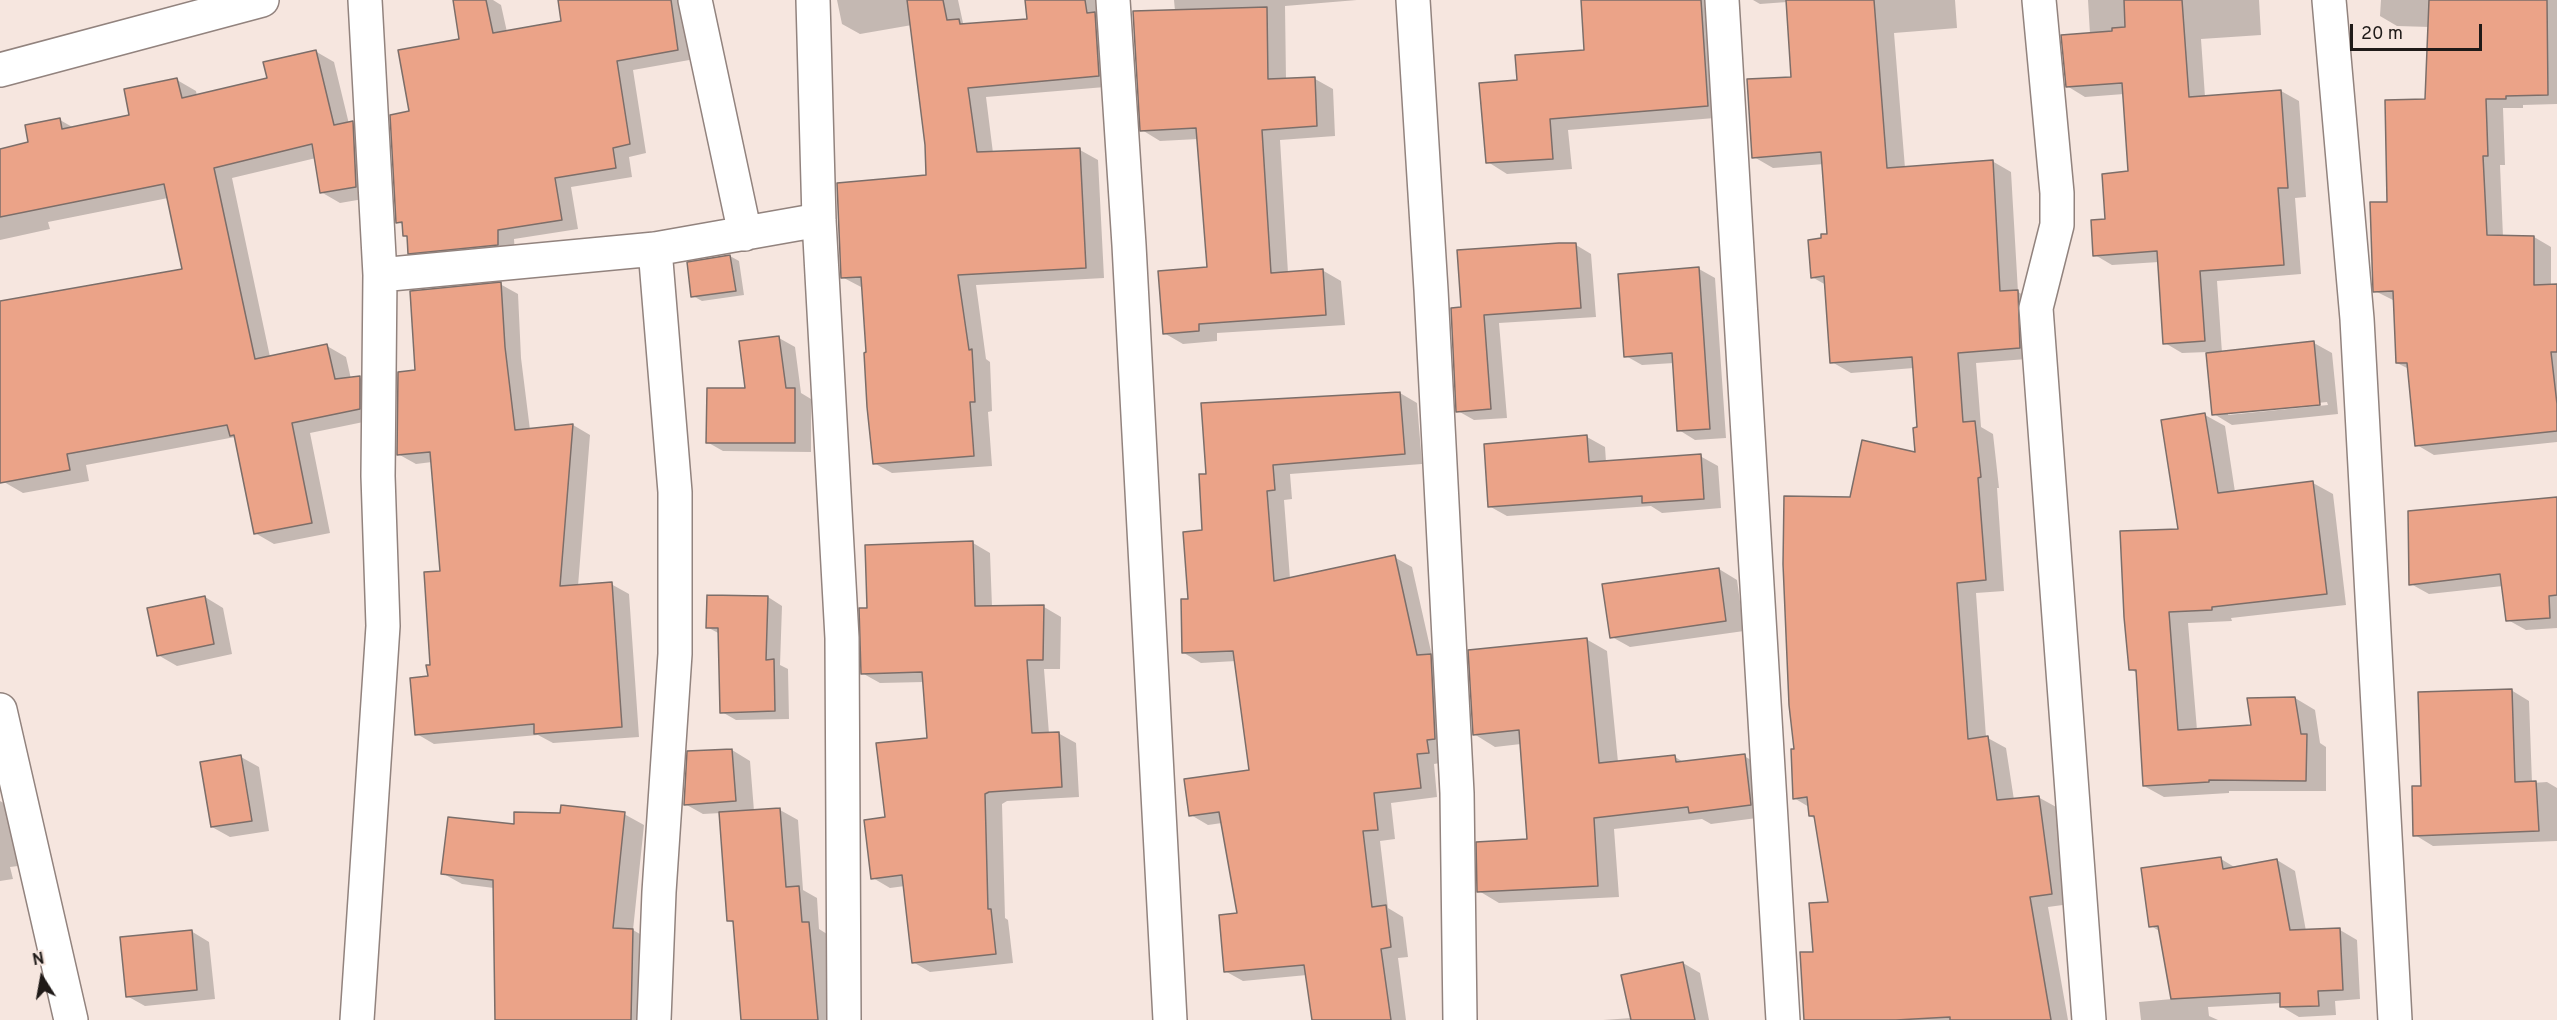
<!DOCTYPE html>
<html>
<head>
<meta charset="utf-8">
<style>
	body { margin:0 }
	#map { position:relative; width:2557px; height:1020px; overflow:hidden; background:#f6e6df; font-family:Overpass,sans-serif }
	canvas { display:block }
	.north { position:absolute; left:12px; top:948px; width:60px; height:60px; -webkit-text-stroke:4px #f6e6df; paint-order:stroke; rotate:349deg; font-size:16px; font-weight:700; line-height:24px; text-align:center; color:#1f1a18 }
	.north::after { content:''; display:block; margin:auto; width:21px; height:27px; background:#1f1a18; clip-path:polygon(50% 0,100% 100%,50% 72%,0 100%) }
	.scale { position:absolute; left:2350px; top:24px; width:132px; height:27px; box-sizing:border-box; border:3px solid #1f1a18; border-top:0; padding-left:8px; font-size:18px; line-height:21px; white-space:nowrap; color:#1f1a18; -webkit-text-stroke:4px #f6e6df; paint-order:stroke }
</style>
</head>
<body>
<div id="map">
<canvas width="2557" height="1020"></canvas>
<div class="north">N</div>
<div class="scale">20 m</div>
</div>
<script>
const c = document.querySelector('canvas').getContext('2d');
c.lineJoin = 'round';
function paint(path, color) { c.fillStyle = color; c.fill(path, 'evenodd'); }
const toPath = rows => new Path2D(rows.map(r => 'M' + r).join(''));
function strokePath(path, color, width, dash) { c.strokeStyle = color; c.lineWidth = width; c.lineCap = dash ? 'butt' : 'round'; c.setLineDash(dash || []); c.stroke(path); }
const shadow = toPath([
	[461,0,493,0,501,5,507,32,563,22,559,0,696,0,695,59,633,70,646,153,629,157,632,177,571,187,578,229,514,239,515,254,426,262,410,253,409,237,405,235,404,225,397,222,411,112,461,40],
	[837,0,958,0,963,23,967,25,1029,20,1026,0,1102,0,1117,86,986,97,993,153,1080,150,1098,160,1104,278,976,285,986,359,990,362,992,411,988,412,992,466,892,473,874,463,863,288,842,277,927,176,927,145,912,25,860,34,842,24],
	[1174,0,1357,0,1285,6,1286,80,1315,79,1333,89,1335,136,1280,140,1288,273,1322,270,1341,281,1345,325,1217,333,1217,341,1183,344,1164,333,1208,269,1198,139,1160,141,1142,130,1175,11],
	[1583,0,1728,0,1727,117,1568,130,1572,169,1507,174,1488,162,1518,82,1586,51],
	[1753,0,1955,0,1957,28,1894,33,1905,168,1992,161,2011,172,2018,292,2037,303,2039,358,1976,363,1981,427,1993,434,1999,488,1997,488,2004,591,1976,593,1986,737,2006,748,2014,800,2038,797,2058,808,2070,904,2048,907,2068,1020,1806,1020,1814,953,1829,903,1816,819,1810,816,1809,807,1794,798,1796,750,1851,498,1917,453,1918,429,1914,368,1851,373,1832,362,1826,285,1812,277,1823,239,1829,235,1824,164,1773,168,1754,157,1793,78,1787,2,1760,4],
	[2088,0,2259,0,2261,35,2201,39,2205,97,2281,91,2299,101,2306,197,2295,198,2301,274,2217,281,2222,353,2314,343,2332,353,2338,414,2232,425,2214,414,2207,352,2182,353,2165,343,2159,262,2112,265,2095,255,2107,221,2129,173,2124,94,2085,97,2067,86,2090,34],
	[2327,402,2328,405,2228,415,2228,412],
	[2381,0,2557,0,2557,104,2523,105,2523,108,2503,108,2505,165,2500,165,2503,237,2534,237,2551,247,2551,286,2557,286,2557,442,2434,455,2417,445,2409,369,2397,363,2395,301,2375,291,2388,203,2426,100,2430,27,2397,26,2380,16],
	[315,51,334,62,349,124,353,123,371,134,375,197,340,203,321,192,316,158,232,178,270,357,327,346,346,357,351,379,360,378,379,388,378,419,310,433,330,533,274,544,255,533,235,437,86,465,89,481,23,493,4,482,0,459,0,303,183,270,168,198,48,222,50,229,0,240,0,150,30,143,60,120,74,128,131,116,177,80,196,91,197,96,268,79],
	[1576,245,1591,254,1596,317,1499,323,1507,418,1474,420,1458,411,1462,308],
	[730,256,739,261,744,295,702,301,693,296],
	[1699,269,1715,278,1726,438,1695,440,1679,430,1674,363,1642,365,1626,356],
	[500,284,518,294,521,358,530,430,573,425,590,435,578,586,611,584,629,594,639,737,553,743,538,735,434,744,417,734,432,666,441,572,432,462,416,464,398,454,417,372],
	[779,338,795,347,801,393,811,399,811,452,723,451,707,442,747,389],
	[1400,393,1417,403,1422,464,1290,474,1292,499,1284,500,1290,579,1394,557,1412,567,1432,656,1448,665,1446,762,1434,764,1437,797,1391,803,1395,839,1380,841,1388,908,1403,917,1408,957,1398,958,1406,1020,1313,1020,1307,975,1243,981,1225,971,1238,915,1222,823,1208,825,1191,815,1251,771,1236,661,1201,663,1184,653,1190,600,1203,532,1208,475],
	[2205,415,2225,426,2235,492,2313,483,2333,494,2346,605,2231,618,2232,621,2188,623,2197,730,2253,727,2295,698,2315,710,2320,743,2326,747,2326,791,2229,791,2229,793,2164,797,2144,786,2138,674,2131,669,2180,530],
	[1587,437,1605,447,1606,462,1700,456,1718,466,1721,508,1662,513,1651,506,1507,516,1489,506],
	[2557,499,2557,628,2526,630,2508,620,2503,586,2429,594,2411,584],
	[973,543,990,553,992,607,1044,607,1061,617,1060,669,1044,669,1049,734,1058,733,1076,743,1079,797,1007,801,1002,804,1005,918,1008,920,1013,963,930,972,913,962,905,886,890,888,873,878,886,819,929,739,924,682,880,683,862,673,869,609],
	[1719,569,1737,580,1744,631,1630,647,1612,637],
	[205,597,223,608,232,654,177,666,158,655],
	[768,597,782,606,780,665,788,669,789,719,736,720,722,712,720,634,707,627],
	[1586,639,1607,651,1618,762,1675,757,1685,763,1744,756,1765,768,1772,816,1711,824,1702,819,1614,829,1619,897,1499,903,1479,891,1529,840,1521,744,1495,747,1474,734],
	[2511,690,2529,701,2532,783,2547,782,2557,788,2557,841,2433,846,2415,835,2423,787],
	[732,750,750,761,754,811,780,810,798,820,803,890,817,898,819,929,827,934,834,1020,743,1020,735,924,728,920,721,813,703,814,685,804],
	[241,757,259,767,269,831,230,837,212,827],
	[0,801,7,805,18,866,10,867,13,879,0,881],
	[624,814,644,825,633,930,652,941,650,1020,496,1020,494,888,462,884,442,873,515,826],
	[2221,859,2236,868,2277,860,2295,871,2306,931,2340,930,2357,940,2360,999,2335,1001,2336,1015,2299,1017,2282,1007,2282,1003,2208,1007,2209,1016,2218,1020,2141,1020,2139,1002,2172,999,2161,932,2151,926],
	[191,931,209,942,215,999,145,1006,127,996],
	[1683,963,1700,973,1709,1020,1603,1020,1632,1018]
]);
const building = toPath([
	[453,0,486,0,493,33,561,21,558,0,671,0,678,50,617,61,630,144,613,148,616,168,555,178,562,220,498,230,498,245,408,254,407,236,403,236,402,222,396,223,390,115,409,111,398,50,459,39,453,0],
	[907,0,943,0,947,20,959,19,960,24,1027,19,1025,0,1085,0,1087,13,1095,12,1099,76,968,88,977,152,1080,148,1086,268,958,275,969,350,972,349,975,402,970,402,974,456,873,464,867,407,864,353,866,352,861,277,841,278,837,183,926,175,925,145,907,0],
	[1581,0,1701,0,1708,106,1550,119,1553,159,1486,163,1479,83,1517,80,1515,55,1584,50,1581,0],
	[1786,0,1874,0,1887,168,1993,160,2000,291,2018,290,2020,348,1958,353,1963,422,1975,421,1981,477,1978,478,1986,580,1957,583,1968,739,1988,736,1997,800,2039,796,2052,894,2030,897,2051,1020,1950,1020,1950,1017,1896,1020,1804,1020,1800,952,1813,952,1809,903,1828,902,1814,816,1809,816,1807,797,1793,799,1791,749,1794,749,1789,705,1783,564,1784,496,1850,497,1862,440,1915,452,1913,428,1917,427,1912,357,1830,363,1824,276,1811,278,1808,240,1821,238,1821,234,1827,234,1821,152,1752,158,1747,79,1791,77,1786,0],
	[2124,0,2182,0,2189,97,2281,90,2288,188,2278,188,2284,265,2200,271,2205,341,2163,344,2157,251,2093,256,2091,220,2105,219,2102,174,2128,171,2122,83,2066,87,2061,35,2112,31,2112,28,2125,27,2124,0],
	[2429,0,2547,0,2548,95,2506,96,2506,99,2486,99,2488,156,2483,156,2487,235,2534,236,2534,285,2557,284,2557,352,2551,352,2557,404,2557,431,2415,446,2407,363,2396,363,2393,291,2373,292,2370,202,2387,202,2385,100,2425,99,2429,0],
	[1267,7,1268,79,1315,77,1317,126,1262,130,1271,273,1323,269,1326,315,1199,324,1199,331,1163,334,1158,271,1207,267,1196,128,1140,131,1133,11,1267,7],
	[316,50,334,125,353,121,356,187,320,193,312,144,214,168,255,359,327,344,335,379,360,376,360,409,292,423,312,523,254,534,234,435,230,436,227,425,67,454,70,470,0,483,0,301,182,269,164,184,0,217,0,149,28,142,25,125,60,118,62,129,129,115,124,89,177,78,182,98,267,78,263,62,316,50],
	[1559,243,1576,243,1581,308,1484,315,1491,409,1456,412,1451,308,1461,307,1457,250,1559,243],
	[730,255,736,291,691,297,687,262,730,255],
	[1699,267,1710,429,1677,431,1672,353,1624,357,1618,274,1699,267],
	[501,282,505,347,515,430,573,424,560,586,612,582,622,727,534,734,534,724,415,735,410,678,428,676,426,665,430,665,424,572,440,571,430,452,397,455,398,372,415,370,410,291,501,282],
	[779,336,786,388,795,388,795,443,706,443,707,388,745,388,739,341,779,336],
	[2314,341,2320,405,2212,415,2206,353,2314,341],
	[1400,392,1405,454,1273,465,1275,490,1267,491,1274,581,1395,555,1417,655,1431,654,1435,739,1427,740,1429,753,1417,754,1421,788,1374,793,1378,830,1363,831,1372,907,1386,905,1391,947,1381,949,1391,1020,1312,1020,1304,965,1224,972,1219,915,1237,913,1219,812,1189,816,1184,779,1249,770,1233,651,1182,653,1181,599,1188,599,1183,532,1202,530,1199,474,1206,474,1201,403,1400,392],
	[2205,413,2218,493,2313,481,2327,594,2212,607,2212,610,2169,612,2178,730,2251,725,2247,698,2295,697,2301,734,2307,734,2306,781,2209,780,2209,782,2143,786,2136,670,2129,670,2124,617,2120,531,2178,529,2161,420,2205,413],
	[1587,435,1589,462,1701,454,1704,499,1642,503,1642,496,1488,507,1484,444,1587,435],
	[2557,497,2557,595,2549,596,2550,618,2506,621,2500,574,2409,585,2408,511,2557,497],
	[973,541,975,606,1044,605,1043,660,1027,660,1032,733,1059,732,1062,787,989,792,985,794,988,909,991,909,996,954,912,963,902,875,871,879,864,820,885,817,876,743,927,738,922,672,861,674,859,608,867,608,865,545,973,541],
	[1719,568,1726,621,1610,638,1602,584,1719,568],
	[707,595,768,596,766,660,774,659,775,711,720,713,718,628,706,628,707,595],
	[205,596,214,644,157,656,147,608,205,596],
	[1587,638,1599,763,1675,755,1676,762,1745,754,1751,805,1689,813,1688,807,1594,818,1598,886,1477,892,1476,842,1527,839,1519,730,1473,735,1468,650,1587,638],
	[2512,689,2515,782,2536,781,2539,831,2413,836,2412,786,2421,786,2418,692,2512,689],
	[732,749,736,801,684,805,687,751,732,749],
	[241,755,252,821,211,827,200,762,241,755],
	[561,805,625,812,613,928,633,929,631,1020,495,1020,493,880,441,874,448,817,514,824,514,812,560,813,561,805],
	[780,808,786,887,799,886,802,922,809,922,818,1020,741,1020,733,921,727,921,719,812,780,808],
	[2221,857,2223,869,2277,859,2290,930,2340,928,2343,990,2318,991,2319,1006,2280,1007,2280,993,2171,999,2158,926,2149,927,2141,868,2221,857],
	[192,930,197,990,126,997,120,937,192,930],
	[1683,962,1695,1020,1631,1020,1621,975,1683,962]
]);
const minor = toPath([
	[695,0,745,234],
	[813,0,819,220,842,638,844,1020],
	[1113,0,1129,245,1170,1020],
	[1413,0,1431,290,1457,793,1460,1020],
	[1722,0,1783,1020],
	[2039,0,2057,193,2057,225,2036,308,2089,1020],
	[2329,0,2357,319,2395,1020],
	[0,70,262,0],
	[380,275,655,249,819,220],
	[0,710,71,1020],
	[357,1020,383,626,378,476,380,275,365,0],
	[654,1020,659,892,675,654,675,492,655,249]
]);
paint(shadow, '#0003');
paint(building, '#eba388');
strokePath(building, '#7c6e69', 1.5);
strokePath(minor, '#92837e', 36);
strokePath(minor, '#fff', 33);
</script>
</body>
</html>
